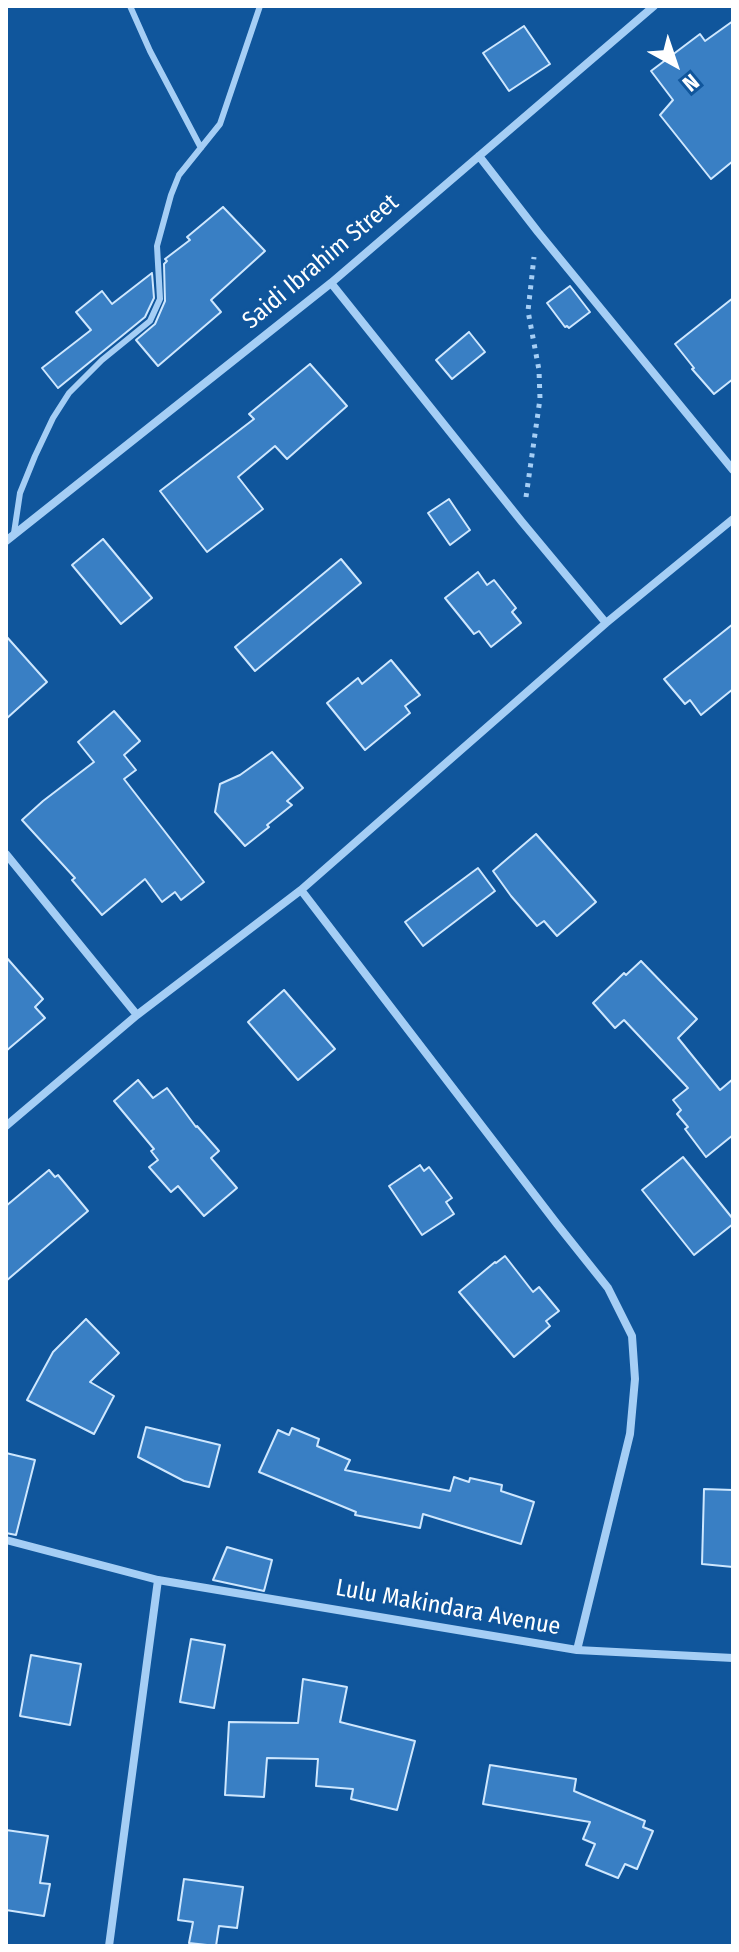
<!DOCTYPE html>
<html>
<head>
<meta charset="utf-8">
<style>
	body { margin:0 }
	#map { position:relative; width:739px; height:1952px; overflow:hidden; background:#10569c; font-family:"Fira Sans Condensed",sans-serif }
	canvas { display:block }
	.frame { position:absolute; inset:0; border:8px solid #fff; pointer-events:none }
	.north { position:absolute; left:635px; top:24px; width:80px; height:80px; -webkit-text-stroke:6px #10569c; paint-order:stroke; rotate:140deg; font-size:22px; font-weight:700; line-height:32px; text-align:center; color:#fff }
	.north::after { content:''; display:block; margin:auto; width:28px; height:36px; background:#fff; clip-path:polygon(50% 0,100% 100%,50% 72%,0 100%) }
</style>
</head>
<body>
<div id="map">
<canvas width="739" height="1952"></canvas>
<div class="frame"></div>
<div class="north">N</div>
</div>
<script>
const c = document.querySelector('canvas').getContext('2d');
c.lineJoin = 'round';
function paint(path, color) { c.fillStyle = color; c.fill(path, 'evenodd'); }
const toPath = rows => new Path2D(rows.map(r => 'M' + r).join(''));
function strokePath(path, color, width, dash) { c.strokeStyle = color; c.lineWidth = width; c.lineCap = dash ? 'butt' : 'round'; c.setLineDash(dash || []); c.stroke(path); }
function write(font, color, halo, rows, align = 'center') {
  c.font = font + ' "Fira Sans Condensed",sans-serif'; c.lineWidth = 6; c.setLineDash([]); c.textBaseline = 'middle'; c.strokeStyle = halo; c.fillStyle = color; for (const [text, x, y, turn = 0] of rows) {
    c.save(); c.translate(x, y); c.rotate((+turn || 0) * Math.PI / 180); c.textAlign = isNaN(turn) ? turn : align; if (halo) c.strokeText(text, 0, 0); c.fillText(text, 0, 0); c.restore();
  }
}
const building = toPath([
	[733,21,733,161,711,179,660,115,673,100,651,71,700,34,705,41,733,21],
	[524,26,550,64,509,91,483,53,524,26],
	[223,207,265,251,211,300,221,312,158,366,136,340,155,324,165,301,164,264,167,261,165,259,190,240,187,237,223,207],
	[152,273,154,298,145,317,58,388,42,368,91,330,76,312,102,291,112,304,152,273],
	[570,286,590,312,569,328,567,326,565,327,547,303,570,286],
	[733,298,733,379,714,394,692,369,694,368,675,344,733,298],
	[469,332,485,352,452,379,436,360,469,332],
	[310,364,347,406,287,459,275,446,238,477,263,509,207,552,160,491,254,419,249,414,310,364],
	[449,499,470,530,450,545,428,513,449,499],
	[103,539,152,598,121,624,72,565,103,539],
	[341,559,361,583,255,671,235,647,341,559],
	[478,572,487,585,494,580,516,608,512,612,521,623,491,647,479,631,474,634,445,598,478,572],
	[733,624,733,689,701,715,690,700,685,704,664,679,733,624],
	[6,636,47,682,6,719,6,636],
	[391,660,420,695,405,706,410,713,365,750,327,703,358,678,362,684,391,660],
	[114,711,140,741,124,755,136,770,124,779,204,882,181,900,175,892,162,902,145,879,102,915,72,880,75,878,22,820,43,801,94,762,78,742,114,711],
	[272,752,303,788,287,801,292,805,267,825,269,827,245,846,215,812,220,784,240,775,272,752],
	[536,834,596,902,557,936,544,921,537,926,511,896,493,871,536,834],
	[478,868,495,891,423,946,405,922,478,868],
	[6,957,43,999,35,1007,45,1018,6,1051,6,957],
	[641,961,697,1019,678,1038,720,1090,733,1079,733,1135,706,1157,685,1129,688,1127,677,1114,681,1110,673,1100,688,1088,624,1020,615,1028,593,1003,624,973,626,975,641,961],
	[284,990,335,1049,298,1080,248,1022,284,990],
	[138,1080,153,1098,167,1088,196,1127,197,1126,219,1151,211,1158,237,1188,204,1216,178,1186,171,1192,149,1167,158,1160,151,1151,154,1149,114,1101,138,1080],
	[683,1157,733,1219,733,1224,694,1255,642,1190,683,1157],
	[420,1165,424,1171,429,1167,452,1198,446,1202,454,1214,422,1235,389,1186,420,1165],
	[49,1170,55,1177,58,1175,88,1211,6,1281,6,1206,49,1170],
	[505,1256,533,1292,539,1287,559,1311,546,1321,550,1326,514,1357,459,1292,495,1262,496,1263,505,1256],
	[86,1319,119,1353,90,1382,114,1396,94,1434,27,1400,53,1352,86,1319],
	[146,1427,220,1445,209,1487,184,1481,138,1457,146,1427],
	[292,1428,319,1439,317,1446,350,1460,345,1470,450,1491,454,1477,469,1482,470,1478,502,1485,501,1491,534,1502,521,1544,423,1514,420,1528,355,1515,356,1512,259,1472,278,1430,289,1435,292,1428],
	[6,1453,35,1460,16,1535,6,1533,6,1453],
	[704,1489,733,1490,733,1567,702,1564,704,1489],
	[227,1547,272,1560,264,1591,213,1580,227,1547],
	[191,1639,225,1645,214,1708,180,1702,191,1639],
	[31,1655,81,1664,70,1725,20,1716,31,1655],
	[303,1679,347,1687,340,1722,415,1741,397,1810,351,1799,353,1789,316,1786,318,1759,267,1758,264,1797,225,1795,229,1722,298,1723,303,1679],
	[490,1765,576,1779,574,1791,645,1821,643,1827,653,1831,637,1869,625,1864,618,1878,586,1865,595,1844,583,1839,590,1822,483,1804,490,1765],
	[6,1830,48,1836,40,1883,50,1884,44,1916,6,1910,6,1830],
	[184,1879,243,1887,237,1928,219,1926,216,1946,189,1943,193,1922,178,1920,184,1879]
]);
const path = toPath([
	[526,497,540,399,539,370,528,311,534,257]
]);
const lane = toPath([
	[130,6,150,51,201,148],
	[14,533,20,493,35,456,53,418,69,393,102,360,150,321,160,299,157,246,171,195,179,175,220,124,260,6]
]);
const street = toPath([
	[479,156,538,232,733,470],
	[331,283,522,522,606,623],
	[6,541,331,283,654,6],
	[6,854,137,1015],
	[301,890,557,1224,608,1288,632,1336,635,1379,630,1434,577,1650],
	[6,1126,137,1015,301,890,606,623,733,519],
	[6,1540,158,1580,577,1650,733,1658],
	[109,1946,158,1580]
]);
const streetNames = [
	["Saidi Ibrahim Street",321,262,-40],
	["Lulu Makindara Avenue",448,1608,10]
];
paint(building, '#397fc4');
strokePath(building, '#cee7fe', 2);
strokePath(path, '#a5cef5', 5, [4, 6]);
strokePath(lane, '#a5cef5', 6);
strokePath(street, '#a5cef5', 8);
write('24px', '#fff', '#10569c', streetNames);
</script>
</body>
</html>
